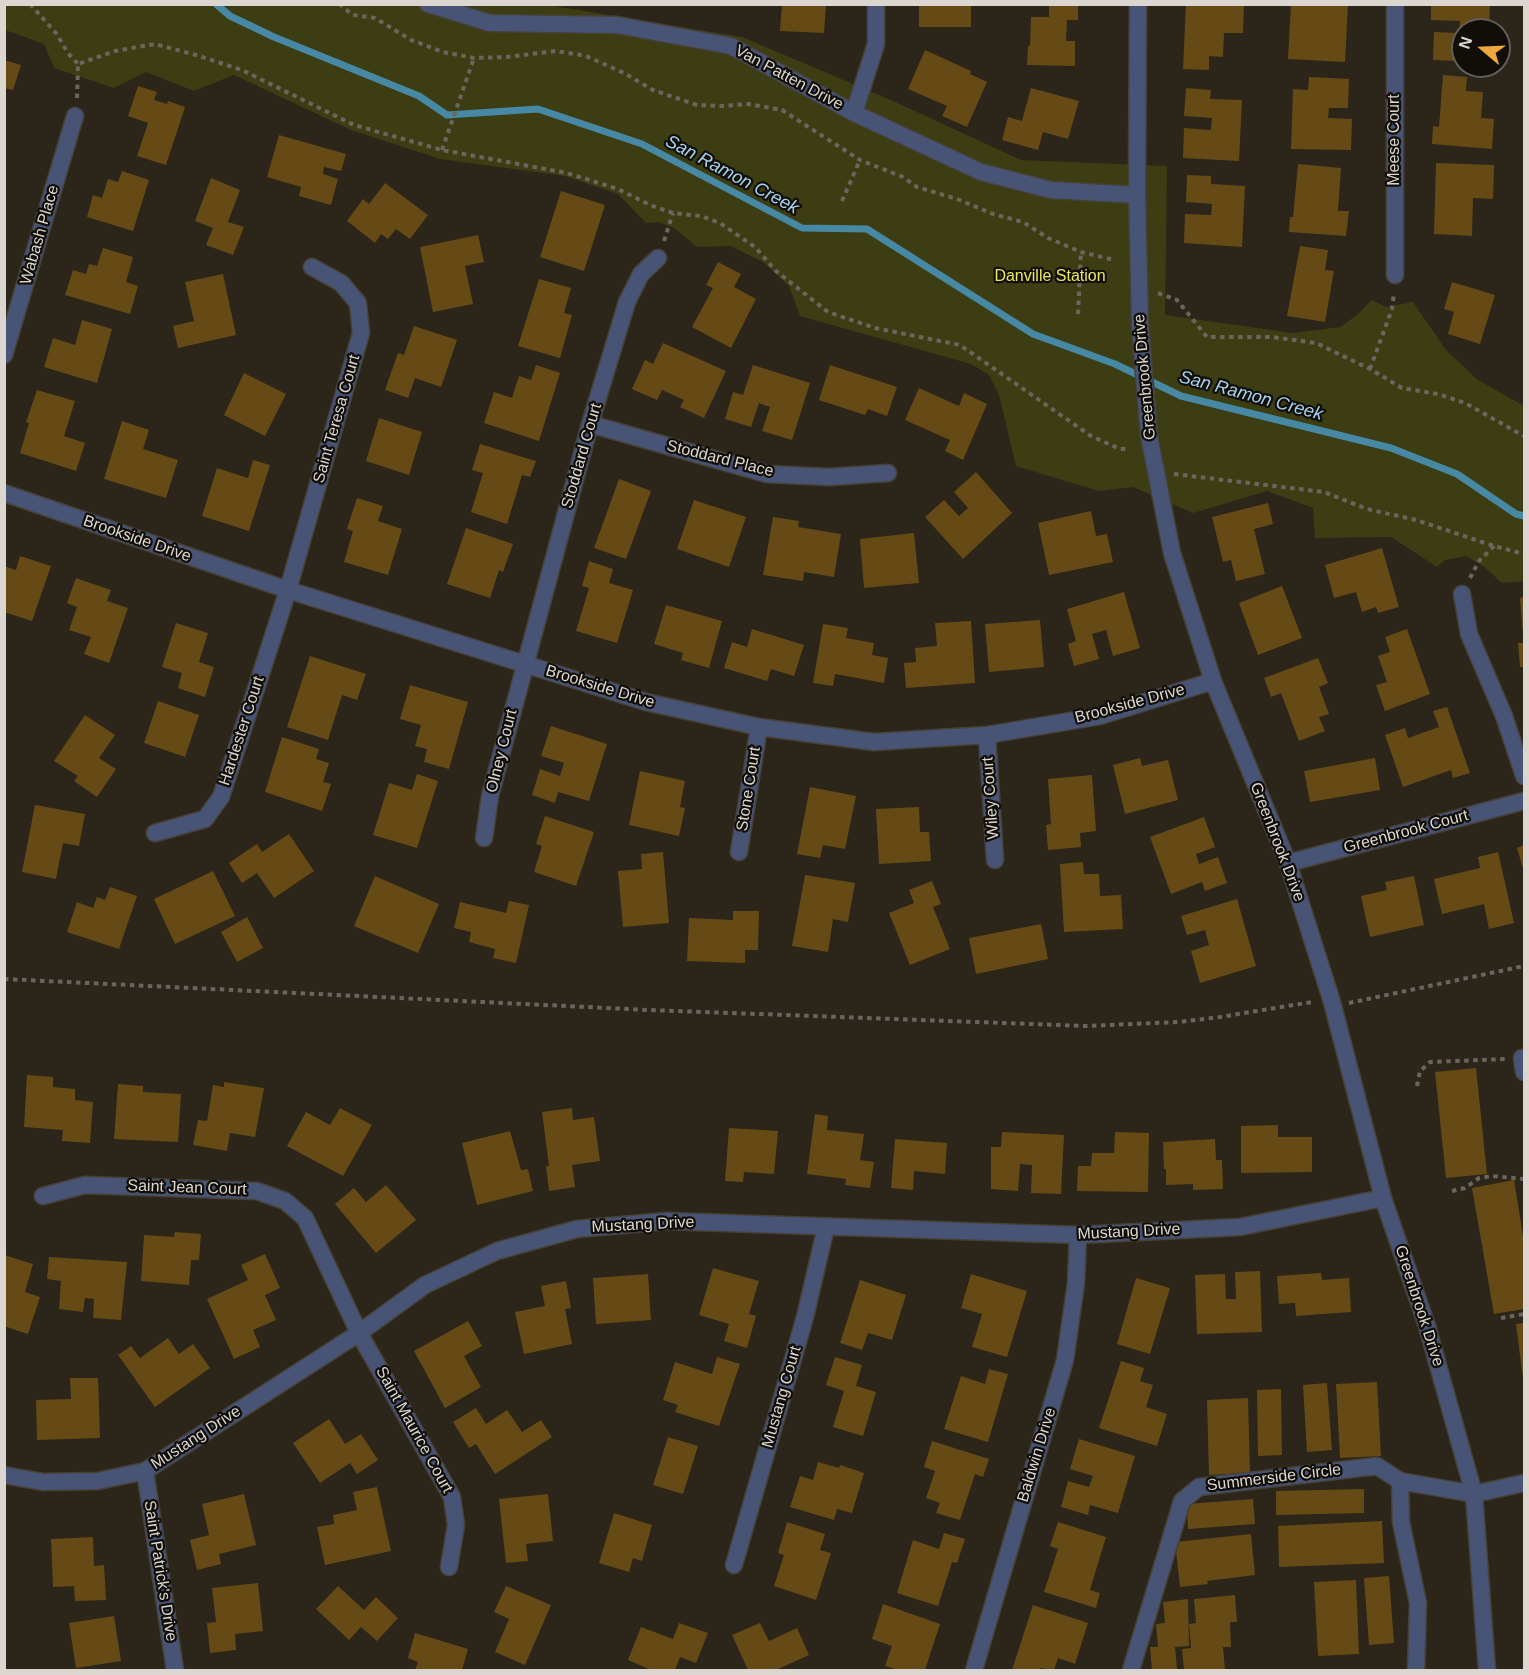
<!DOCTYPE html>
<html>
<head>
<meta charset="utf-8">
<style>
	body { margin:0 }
	#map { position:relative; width:1529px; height:1675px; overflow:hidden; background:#2b251a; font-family:Arial,sans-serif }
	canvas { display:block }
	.frame { position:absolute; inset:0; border:6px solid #dbd7d0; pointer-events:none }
	.north { position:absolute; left:1451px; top:18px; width:60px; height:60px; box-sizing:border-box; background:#110e09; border:2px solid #625e59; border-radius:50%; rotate:289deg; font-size:16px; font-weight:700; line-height:24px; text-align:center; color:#dbd7d0 }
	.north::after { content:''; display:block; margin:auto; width:21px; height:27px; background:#efa73d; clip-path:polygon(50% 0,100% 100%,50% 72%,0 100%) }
</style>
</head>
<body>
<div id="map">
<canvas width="1529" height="1675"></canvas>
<div class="frame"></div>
<div class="north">N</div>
</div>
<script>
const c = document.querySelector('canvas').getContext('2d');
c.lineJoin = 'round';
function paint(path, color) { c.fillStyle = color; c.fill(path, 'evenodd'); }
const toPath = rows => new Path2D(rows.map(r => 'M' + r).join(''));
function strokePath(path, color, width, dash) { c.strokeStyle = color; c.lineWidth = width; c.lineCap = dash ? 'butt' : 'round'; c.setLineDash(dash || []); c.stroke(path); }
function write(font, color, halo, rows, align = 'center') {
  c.font = font + ' Arial,sans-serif'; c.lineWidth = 4.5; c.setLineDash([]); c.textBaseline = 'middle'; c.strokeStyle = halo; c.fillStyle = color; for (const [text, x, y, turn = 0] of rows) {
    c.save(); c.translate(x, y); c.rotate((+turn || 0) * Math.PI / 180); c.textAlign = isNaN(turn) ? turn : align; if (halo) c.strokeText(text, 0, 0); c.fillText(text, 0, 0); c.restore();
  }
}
const green = toPath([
	[5,4,548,5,742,37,891,100,1021,160,1167,166,1165,315,1293,333,1340,327,1357,315,1372,300,1386,307,1413,302,1446,350,1478,380,1524,406,1524,581,1502,583,1483,566,1466,556,1445,560,1437,567,1391,537,1315,538,1313,508,1267,491,1193,513,1133,487,1099,491,1016,466,999,395,989,375,971,364,800,316,789,286,763,262,731,246,697,247,674,228,659,222,646,223,618,194,565,176,440,159,351,130,234,75,194,91,146,72,114,88,54,68,44,44,5,30]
]);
const stream = toPath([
	[216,4,230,16,274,37,419,96,447,115,538,109,642,144,802,228,867,229,1033,334,1115,364,1181,396,1391,448,1457,474,1516,514,1524,516]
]);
const building = toPath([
	[782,4,826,4,824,33,780,31],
	[919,4,971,4,971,27,919,27],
	[1049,4,1078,4,1078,20,1067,20,1066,41,1075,41,1075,66,1027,65,1028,46,1030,46,1031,17,1049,17],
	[1186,4,1244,4,1243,33,1224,33,1223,57,1209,56,1209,70,1183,69],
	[1291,4,1348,4,1345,62,1288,59],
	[1431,4,1490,4,1489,30,1463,30,1463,50,1459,50,1458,61,1433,60,1434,32,1459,33,1460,21,1431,20],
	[925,50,971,71,970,74,987,82,967,127,942,116,947,106,908,89],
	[4,60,21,65,13,90,4,88],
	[1443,75,1467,77,1466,91,1483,92,1481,118,1494,119,1492,149,1432,144,1433,126,1439,127],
	[1309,77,1349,79,1348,108,1329,108,1328,118,1352,119,1351,150,1291,149,1293,89,1308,90],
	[138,86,157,92,154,100,167,104,168,101,185,107,166,165,137,156,148,123,128,116],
	[1031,88,1079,101,1068,139,1043,132,1038,150,1002,140,1008,117,1022,121],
	[1186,88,1211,90,1210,99,1242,100,1239,161,1183,158,1184,128,1211,130,1212,118,1184,116],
	[279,135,346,154,341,171,324,167,323,174,338,179,331,205,299,196,301,187,267,177],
	[1436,163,1494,165,1493,199,1473,198,1472,236,1434,234],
	[1298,164,1341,168,1338,211,1349,211,1346,236,1289,232,1290,217,1293,217],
	[122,171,149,180,133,231,87,217,93,195,102,198,108,179,118,182],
	[1187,175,1211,176,1211,184,1245,186,1242,247,1184,243,1185,214,1211,215,1212,204,1186,202],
	[211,178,240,190,228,222,244,227,233,255,206,245,213,228,195,221],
	[385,183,428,215,410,239,396,229,388,239,381,234,375,243,347,221,363,199,369,204],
	[561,191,605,205,584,271,540,257],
	[478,235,484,262,465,266,473,304,433,312,420,247],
	[1300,246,1328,250,1325,270,1334,271,1325,322,1287,316],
	[103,248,133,257,126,282,138,286,130,314,65,295,73,270,86,274,89,264,97,266],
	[718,262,741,274,734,287,756,299,731,348,692,327,713,288,706,285],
	[223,274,236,335,178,348,173,326,194,321,185,282],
	[539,279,571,288,564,313,572,315,560,358,518,346],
	[1452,282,1495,295,1480,344,1448,334,1454,312,1444,309],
	[82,320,112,329,97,383,44,367,53,338,75,345],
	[414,326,457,340,441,387,415,378,408,398,385,390,398,353,404,355],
	[663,343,726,371,704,418,680,407,684,400,662,390,657,400,632,389,645,360,653,364],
	[536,365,560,373,539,441,484,423,494,392,512,398,519,376,531,380],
	[753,365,810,383,792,440,762,431,770,407,759,403,751,427,725,419,733,392,743,395],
	[830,365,897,387,887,416,868,409,865,415,819,400],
	[244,373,286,394,265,436,224,415],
	[919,388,959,406,964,393,987,404,963,460,945,451,950,440,905,420],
	[37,390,75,401,64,436,85,443,76,471,20,453,29,423,26,422],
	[379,418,422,432,409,475,366,461],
	[122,421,149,430,143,449,178,460,166,498,104,479],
	[480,444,536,461,530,477,522,475,507,524,471,512,483,473,472,470],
	[253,460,270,465,249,531,202,516,217,468,248,478],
	[976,472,1012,513,963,559,925,517,944,500,959,516,968,508,954,492],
	[619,479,651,491,626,559,594,548],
	[357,498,383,506,378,521,402,529,388,575,344,562,353,531,347,529],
	[694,500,746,517,729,567,677,549],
	[1268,503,1273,524,1254,529,1265,574,1236,581,1231,560,1223,562,1212,517],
	[1091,511,1096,536,1107,534,1113,562,1049,575,1038,523],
	[773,517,799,521,798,527,841,534,834,577,804,572,803,581,763,575],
	[466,528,513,544,503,572,499,570,490,598,447,584],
	[914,533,919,583,864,588,860,539],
	[1382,548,1399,607,1378,613,1376,607,1362,612,1356,592,1334,598,1325,565],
	[20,556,51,566,32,621,4,612,4,566,16,570],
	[589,561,613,569,609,583,633,590,617,643,576,631,589,588,582,586],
	[76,578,111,590,107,601,128,608,109,663,84,654,91,637,69,630,77,607,67,603],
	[1282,586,1302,638,1258,655,1239,603],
	[1124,592,1140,648,1113,656,1106,630,1092,634,1099,659,1074,666,1068,644,1076,641,1067,609],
	[1524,597,1524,635,1523,635,1520,598],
	[666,605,722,621,709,668,681,660,683,653,654,644],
	[1040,620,1044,667,989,672,985,624],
	[971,621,975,683,906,688,904,663,916,662,915,648,937,646,935,623],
	[176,623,208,633,199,662,214,667,205,697,178,688,182,673,162,667],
	[823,624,848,628,846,638,874,643,872,655,888,658,884,683,835,674,833,686,813,683],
	[752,629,804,645,794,676,771,669,767,681,724,668,732,642,747,647],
	[1407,629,1430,694,1385,711,1376,685,1387,682,1378,656,1390,652,1385,637],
	[1518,643,1524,643,1524,667,1520,667],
	[310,656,366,674,357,700,342,695,328,740,287,727],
	[1318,658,1328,683,1319,687,1329,714,1319,717,1325,731,1299,741,1281,693,1271,697,1264,678],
	[410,685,468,702,449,769,424,762,427,749,415,746,421,725,400,719],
	[158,701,199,715,185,757,144,743],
	[1447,707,1470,773,1453,778,1451,770,1403,787,1385,735,1405,728,1408,738,1439,727,1433,711],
	[85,715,115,735,99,758,116,769,97,797,74,781,78,776,54,761],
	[551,726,607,744,589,801,558,792,555,803,532,795,540,769,560,776,564,763,541,756],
	[282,737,319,749,316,759,329,763,323,782,331,784,322,811,265,792],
	[1140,758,1142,766,1168,760,1178,800,1125,814,1113,765],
	[1375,758,1380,790,1310,802,1304,771],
	[640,771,685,781,680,807,685,808,679,836,629,825],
	[417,774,438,781,417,848,373,835,389,783,412,790],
	[1092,775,1096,831,1080,833,1081,847,1048,850,1046,825,1051,824,1048,779],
	[810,787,856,796,845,849,823,845,820,858,797,854],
	[35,805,85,814,79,846,63,843,56,879,22,872],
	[919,807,920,832,929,832,931,861,879,864,876,809],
	[545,816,594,832,576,886,534,872,542,846,536,844],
	[1204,817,1215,847,1196,854,1199,864,1218,857,1227,883,1205,891,1202,882,1171,894,1150,837],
	[289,834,314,871,274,898,257,873,242,883,229,863,257,844,262,852],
	[1524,845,1524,872,1517,848],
	[663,852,669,923,623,927,618,871,642,869,641,854],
	[1498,852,1514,923,1489,929,1484,904,1442,914,1434,879,1480,868,1478,857],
	[1083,862,1084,874,1099,874,1100,896,1121,895,1123,929,1064,932,1060,864],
	[213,871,235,916,175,944,154,899],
	[805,875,855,883,848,922,833,919,828,952,792,946],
	[375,876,439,904,418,953,354,926],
	[1414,876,1424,925,1370,937,1361,896,1387,890,1385,882],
	[932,881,941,904,933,907,950,949,910,965,889,913,914,903,909,890],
	[110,887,137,896,119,949,67,932,77,902,93,908,97,897,105,900],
	[1237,899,1256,966,1200,983,1191,951,1209,945,1205,930,1187,935,1181,916],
	[509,901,529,905,516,963,493,958,495,949,469,942,471,932,454,928,460,902,506,913],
	[733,911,759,911,758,950,745,950,745,963,687,961,689,918,733,920],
	[247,917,263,948,237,962,221,932],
	[1041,924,1048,959,976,974,969,938],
	[1476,1068,1487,1174,1446,1178,1435,1072],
	[27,1075,53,1077,53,1087,75,1089,75,1100,93,1102,90,1143,62,1141,63,1130,24,1127],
	[224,1082,264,1088,255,1137,230,1133,227,1151,193,1145,198,1120,207,1121,213,1085,224,1087],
	[118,1084,143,1086,143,1092,181,1094,178,1142,114,1139],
	[340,1108,372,1125,343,1176,287,1146,306,1112,330,1125],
	[572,1108,573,1120,594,1117,600,1161,572,1165,575,1187,549,1191,546,1166,549,1166,542,1112],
	[815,1114,828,1116,827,1130,864,1134,860,1160,874,1162,870,1188,845,1185,846,1179,807,1174],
	[1278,1125,1278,1137,1312,1137,1312,1172,1241,1173,1241,1126],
	[729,1128,778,1131,774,1174,744,1172,743,1182,725,1181],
	[510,1131,521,1170,528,1169,533,1191,477,1205,462,1143],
	[1002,1132,1064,1135,1061,1194,1031,1193,1032,1165,1020,1164,1018,1191,991,1189,991,1147,1001,1147],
	[1115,1132,1149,1133,1148,1192,1077,1191,1078,1166,1091,1166,1092,1153,1114,1153],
	[895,1139,947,1143,945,1174,914,1171,913,1190,891,1188],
	[1215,1139,1216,1160,1222,1160,1223,1189,1193,1190,1193,1184,1166,1185,1166,1169,1164,1169,1163,1142],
	[1514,1180,1524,1242,1524,1309,1494,1314,1472,1188],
	[386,1185,416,1220,376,1253,335,1204,354,1188,366,1202],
	[175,1232,201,1234,199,1260,191,1260,189,1285,141,1281,144,1235,174,1237],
	[265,1254,280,1288,265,1295,276,1320,253,1330,260,1347,234,1359,207,1299,248,1280,241,1265],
	[4,1255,33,1264,25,1292,40,1297,28,1334,4,1326],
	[49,1257,127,1262,121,1320,93,1318,94,1299,85,1298,83,1312,59,1309,61,1281,47,1279],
	[713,1268,759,1281,749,1314,756,1316,747,1348,724,1341,729,1324,699,1315],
	[1260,1271,1262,1332,1197,1334,1195,1275,1225,1274,1226,1299,1236,1299,1235,1272],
	[1321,1273,1322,1280,1349,1278,1351,1312,1296,1316,1295,1303,1279,1304,1277,1276],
	[648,1274,651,1320,596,1324,593,1278],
	[971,1274,1027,1291,1007,1357,972,1347,982,1314,961,1308],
	[1136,1278,1170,1288,1150,1354,1117,1344],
	[860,1280,906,1295,892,1340,868,1333,862,1350,840,1343],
	[566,1281,571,1308,565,1309,572,1344,524,1354,515,1312,545,1306,541,1286],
	[468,1321,482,1346,464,1356,481,1387,445,1408,414,1351],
	[1524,1323,1524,1379,1523,1379,1516,1324],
	[168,1338,179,1354,193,1344,210,1368,155,1407,118,1355,131,1346,140,1358],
	[717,1357,740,1364,719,1426,675,1412,678,1405,663,1400,675,1362,712,1374],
	[835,1357,862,1365,856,1386,876,1392,863,1436,833,1427,844,1391,826,1385],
	[1121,1361,1144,1368,1140,1381,1153,1385,1146,1407,1167,1414,1157,1446,1099,1428],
	[989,1369,1008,1374,988,1442,944,1429,961,1376,985,1384],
	[70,1378,98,1378,100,1438,37,1440,36,1400,71,1399],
	[1377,1382,1381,1456,1340,1458,1336,1384],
	[1327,1383,1332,1450,1307,1452,1303,1385],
	[1281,1389,1282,1455,1258,1456,1257,1390],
	[1248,1398,1250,1473,1209,1475,1207,1400],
	[476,1408,486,1424,507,1410,522,1432,541,1420,552,1437,495,1474,476,1444,469,1448,453,1422],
	[329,1419,345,1444,361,1434,378,1460,357,1474,350,1463,320,1483,293,1443],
	[668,1437,698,1446,683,1494,653,1485],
	[1079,1439,1135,1456,1118,1513,1090,1505,1088,1515,1061,1507,1068,1481,1089,1487,1093,1476,1070,1469],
	[932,1441,989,1459,983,1477,975,1474,960,1520,936,1513,940,1503,926,1498,935,1471,924,1467],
	[818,1462,839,1468,840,1465,864,1473,852,1513,837,1509,834,1520,790,1507,800,1476,813,1480],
	[377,1487,391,1551,325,1565,317,1527,334,1524,333,1515,357,1510,353,1492],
	[1364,1489,1364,1513,1276,1515,1276,1491],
	[244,1494,256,1545,219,1554,221,1564,197,1570,190,1540,209,1535,202,1504],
	[548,1494,553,1541,526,1544,528,1561,506,1563,499,1499],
	[1253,1499,1255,1524,1188,1529,1187,1504],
	[614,1513,652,1525,642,1561,633,1558,629,1572,599,1563],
	[1382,1521,1384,1563,1279,1567,1278,1526],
	[787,1522,825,1534,820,1550,831,1553,816,1600,774,1586,784,1555,778,1553],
	[1058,1522,1106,1537,1090,1590,1100,1593,1096,1608,1044,1592,1058,1549,1050,1546],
	[944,1533,965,1539,957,1563,952,1562,938,1606,897,1593,913,1540,939,1549],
	[1251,1534,1255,1575,1207,1581,1208,1584,1180,1587,1175,1542],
	[93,1537,94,1566,104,1565,106,1600,75,1601,74,1586,53,1587,51,1539],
	[1389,1576,1394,1643,1369,1645,1364,1578],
	[1356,1580,1359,1654,1318,1656,1314,1582],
	[258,1583,263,1631,235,1634,236,1650,210,1653,207,1623,216,1622,212,1588],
	[338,1586,364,1610,376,1597,398,1618,377,1641,361,1627,349,1640,316,1609],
	[506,1586,551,1605,525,1665,495,1652,509,1619,494,1612],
	[1235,1595,1237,1622,1230,1622,1231,1647,1223,1647,1225,1670,1184,1670,1182,1649,1191,1648,1189,1624,1196,1623,1194,1599],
	[1188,1599,1189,1646,1175,1647,1177,1669,1152,1670,1150,1647,1158,1647,1156,1624,1165,1623,1163,1602],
	[883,1604,940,1624,925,1670,899,1670,885,1666,892,1646,872,1639],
	[1033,1605,1088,1623,1075,1664,1058,1658,1054,1670,1040,1668,1040,1670,1012,1670],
	[114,1616,121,1661,76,1668,69,1623],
	[679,1623,708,1633,696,1663,680,1657,675,1670,651,1670,628,1660,641,1627,673,1639],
	[760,1623,769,1641,797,1628,809,1655,776,1670,748,1670,732,1635],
	[415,1633,468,1649,462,1670,415,1670,418,1662,408,1658]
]);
const path = toPath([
	[30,4,56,33,68,53,78,64],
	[339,4,353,15,375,18,411,40,443,52,474,58,507,57,556,51,586,56,624,73,653,90,697,105,723,106,748,104,782,110,860,160,903,177,917,187,957,199,993,214,1023,222,1048,238,1081,252,1114,260],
	[77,98,78,64,115,51,155,44,196,55,242,70,354,125,442,150,567,173,618,189,650,205,673,213,701,216,720,223,755,247,776,271,828,312,875,328,960,345,1091,436,1120,449,1126,449],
	[442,150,474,58],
	[842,201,860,160],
	[664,241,673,213],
	[1158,293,1177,300,1207,337,1272,337,1316,343,1370,369,1402,388,1438,394,1465,403,1524,436],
	[1078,314,1081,252],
	[1370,369,1392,309,1394,292],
	[1174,474,1324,492,1367,509,1416,520,1494,546,1524,554],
	[1470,578,1479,561,1494,546],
	[4,979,649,1010,1085,1026,1179,1022,1220,1017,1312,1002],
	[1349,1003,1524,966],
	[1417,1086,1420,1071,1430,1062,1506,1059],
	[1452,1191,1465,1188,1479,1178,1492,1176,1524,1179],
	[1501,1318,1524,1314]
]);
const minor = toPath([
	[428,4,490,23,617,25,731,46,854,113,981,172,1051,190,1137,195],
	[1395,4,1395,275],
	[854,113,876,44,876,4],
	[4,355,75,116],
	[590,424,767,474,829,477,888,473],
	[4,493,288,590,646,702,759,727,874,742,987,735,1100,716,1213,681],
	[1462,594,1469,634,1504,716,1524,776],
	[987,735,995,860],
	[155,833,205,819,221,797,288,590,361,333,358,303,341,283,312,267],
	[484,838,490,796,590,424,627,302,641,274,658,258],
	[739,852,759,727],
	[1288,863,1524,801],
	[1524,1058,1522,1058,1524,1072],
	[43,1196,85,1185,257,1191,285,1201,305,1218,359,1333,452,1497,456,1525,449,1567],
	[145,1471,175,1670],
	[4,1475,43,1482,98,1481,145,1471,359,1333,425,1285,497,1251,577,1229,667,1221,1078,1235,1240,1227,1383,1198],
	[1400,1481,1474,1494,1524,1483],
	[734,1565,805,1317,826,1227],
	[974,1670,1065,1360,1076,1283,1078,1235],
	[1131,1670,1182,1501,1199,1487,1377,1466,1400,1481,1401,1522,1418,1603,1416,1670]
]);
const tertiary = toPath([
	[1138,4,1137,195,1140,324,1149,436,1172,553,1213,681,1288,863,1332,1002,1383,1198,1427,1326,1474,1494,1487,1670]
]);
const streetNames = [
	["Van Patten Drive",789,78,28],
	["Meese Court",1395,140,-90],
	["Wabash Place",40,235,-74],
	["Greenbrook Drive",1145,377,-95],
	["Saint Teresa Court",337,419,-74],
	["Stoddard Court",582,456,-74],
	["Stoddard Place",720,459,14],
	["Brookside Drive",137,539,19],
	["Brookside Drive",600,687,17],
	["Brookside Drive",1130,704,-15],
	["Hardester Court",242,731,-72],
	["Olney Court",502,751,-76],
	["Stone Court",749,789,-81],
	["Wiley Court",991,798,-94],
	["Greenbrook Court",1406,832,-15],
	["Greenbrook Drive",1277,842,69],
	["Saint Jean Court",187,1188,2],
	["Mustang Drive",643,1225,-3],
	["Mustang Drive",1129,1232,-3],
	["Greenbrook Drive",1419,1306,72],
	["Mustang Court",782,1397,-74],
	["Saint Maurice Court",414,1430,61],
	["Mustang Drive",196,1438,-33],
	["Baldwin Drive",1037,1455,-73],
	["Summerside Circle",1274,1478,-7],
	["Saint Patrick's Drive",160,1571,81]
];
const parkNames = [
	["Danville Station",1050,277]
];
const waterNames = [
	["San Ramon Creek",732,175,28],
	["San Ramon Creek",1251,396,15]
];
paint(green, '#3c3d12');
strokePath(stream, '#4789a5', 7);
paint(building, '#664a16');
strokePath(minor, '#474137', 19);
strokePath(tertiary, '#474137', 19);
strokePath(path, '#6b665d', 4, [4.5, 4.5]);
strokePath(minor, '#485476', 16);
strokePath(tertiary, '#485476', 16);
write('16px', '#dbd7d0', '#110e09', streetNames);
write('16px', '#e7ea61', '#110e09', parkNames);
write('italic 18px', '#a5d4f1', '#110e09', waterNames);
</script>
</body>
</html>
